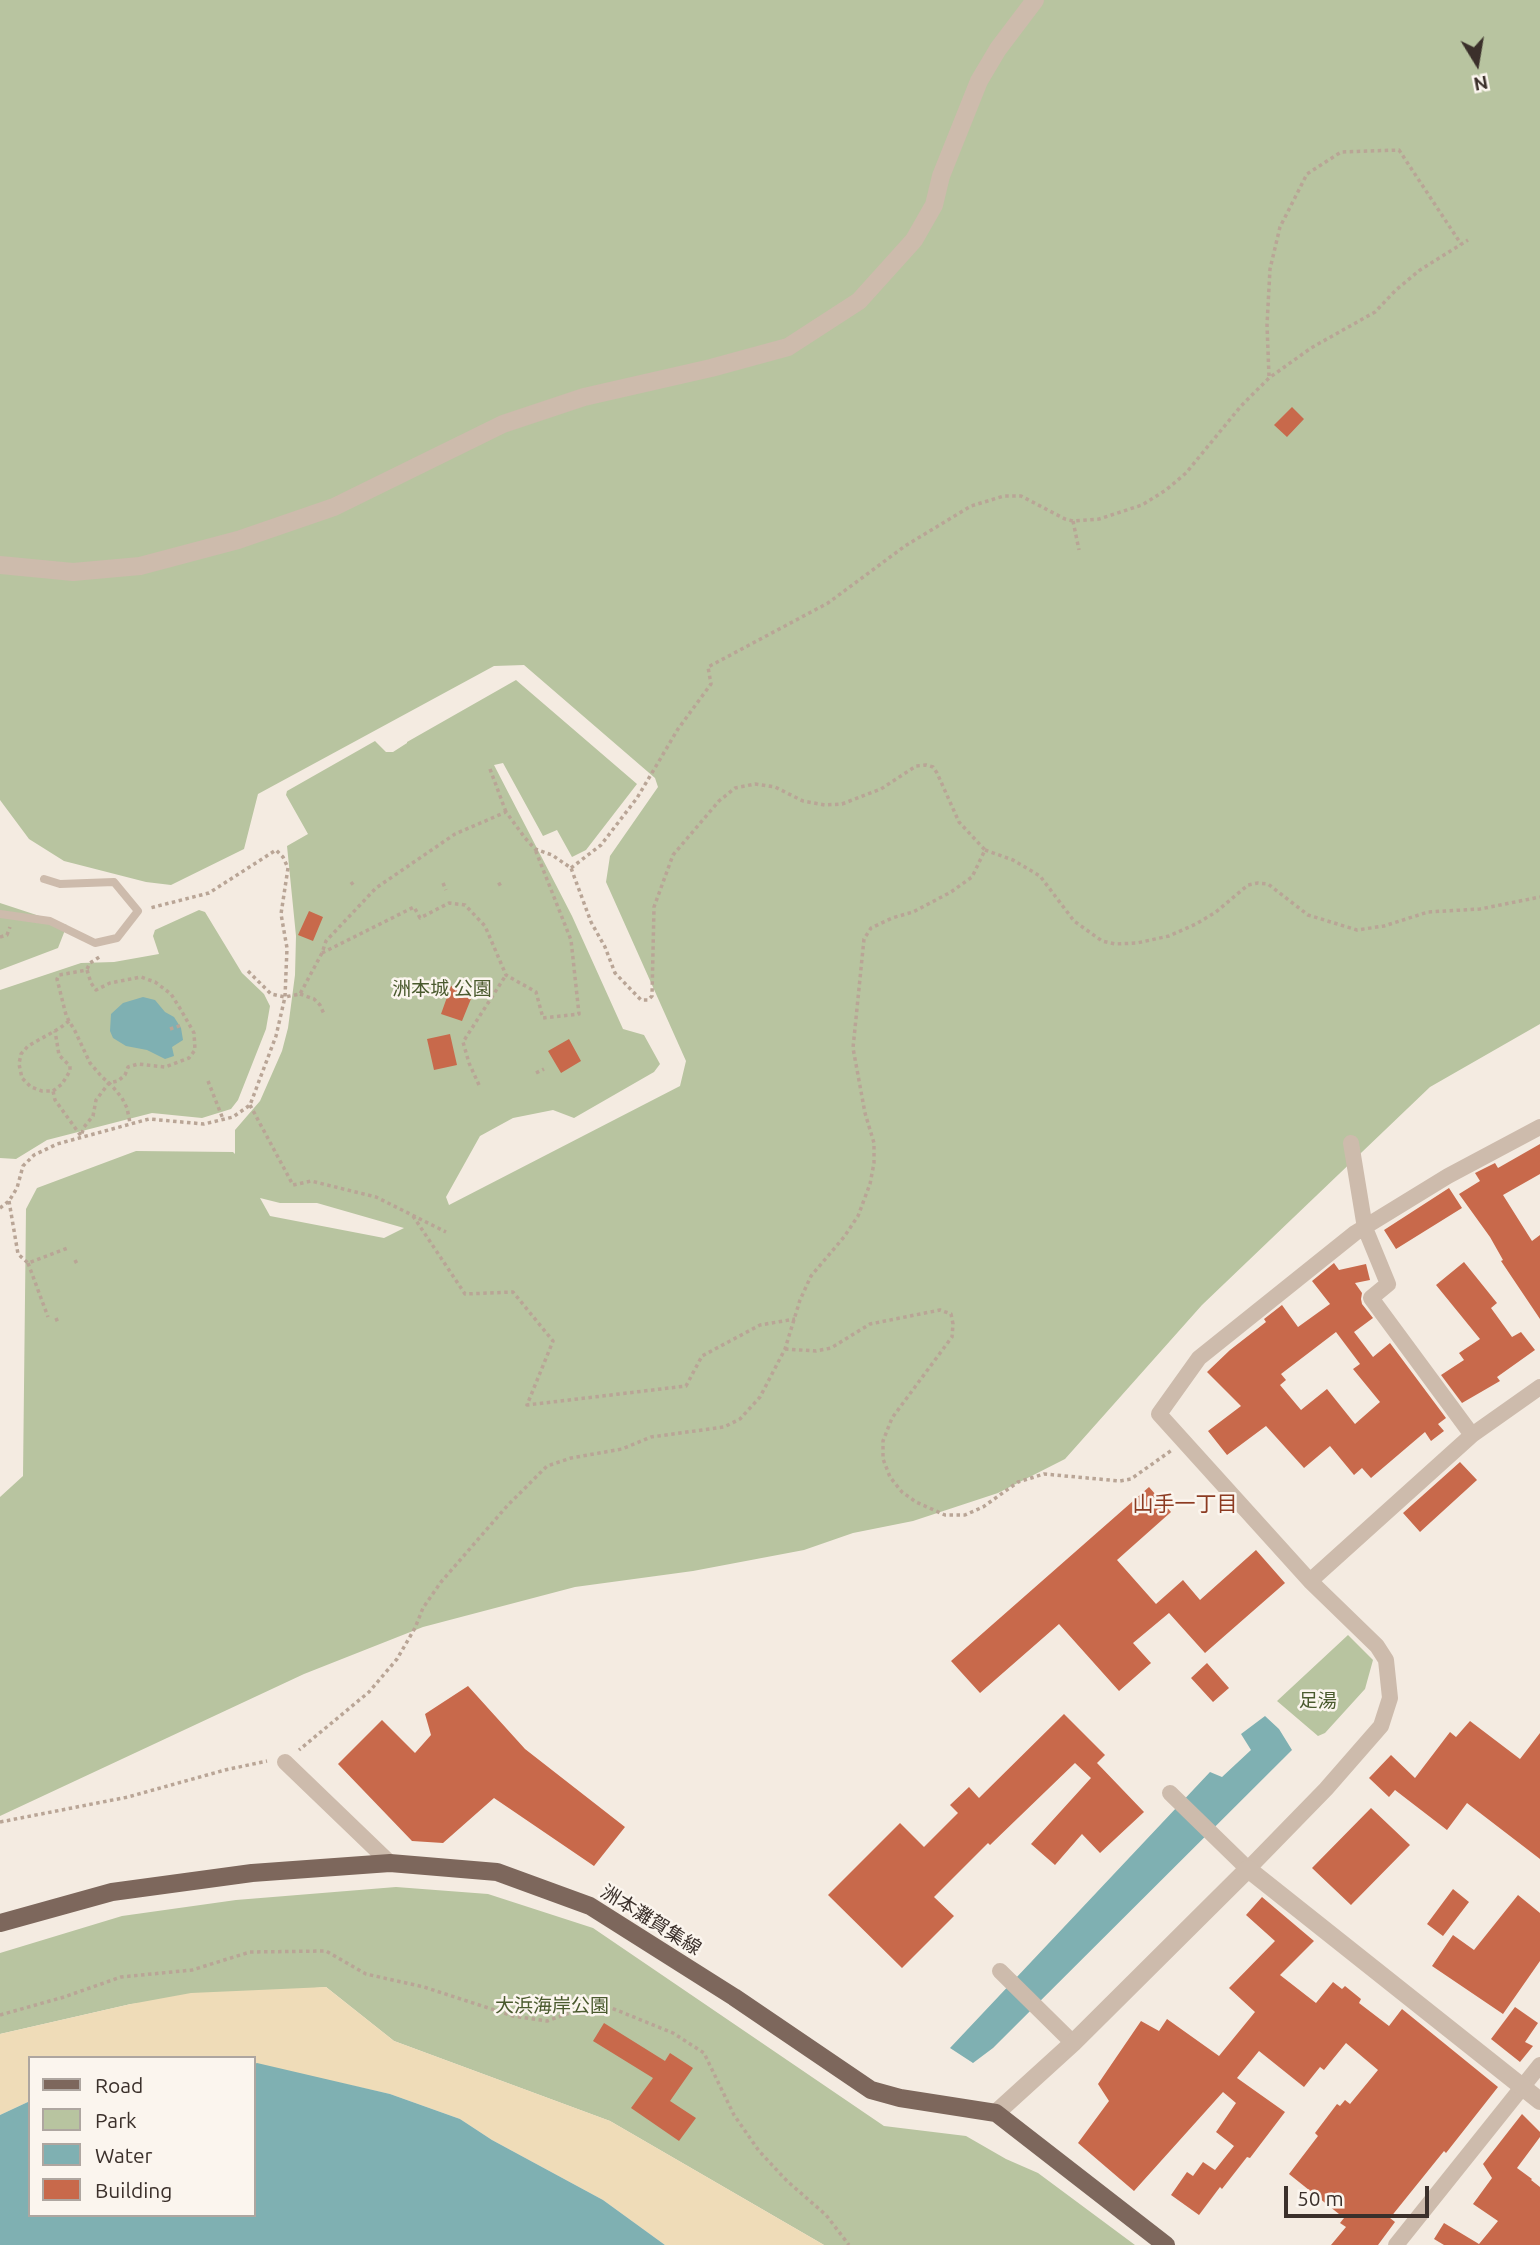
<!DOCTYPE html>
<html>
<head>
<meta charset="utf-8">
<style>
	body { margin:0 }
	#map { position:relative; width:1540px; height:2245px; overflow:hidden; background:#f4ebe1; font-family:Ubuntu,sans-serif }
	canvas { display:block }
	.legend { position:absolute; left:28px; top:2056px; width:228px; height:161px; box-sizing:border-box; background:#fbf5ee; border:2px solid #aea6a0; margin:0; padding:9px 12px; list-style:none; font-size:21px; color:#3b302b }
	.legend li { display:flex; align-items:center; gap:14px; height:35px }
	.legend b { width:35px; border:2px solid #aea6a0 }
	.north { position:absolute; left:1442px; top:28px; width:70px; height:70px; -webkit-text-stroke:5px #fbf5ee; paint-order:stroke; rotate:169deg; font-size:19px; font-weight:700; line-height:28px; text-align:center; color:#3b302b }
	.north::after { content:''; display:block; margin:auto; width:24px; height:32px; background:#3b302b; clip-path:polygon(50% 0,100% 100%,50% 72%,0 100%) }
	.scale { position:absolute; left:1284px; top:2186px; width:145px; height:32px; box-sizing:border-box; border:4px solid #3b302b; border-top:0; padding-left:9px; font-size:21px; line-height:24px; white-space:nowrap; color:#3b302b; -webkit-text-stroke:5px #fbf5ee; paint-order:stroke }
</style>
</head>
<body>
<div id="map">
<canvas width="1540" height="2245"></canvas>
<ul class="legend">
<li><b style="height:9px;background:#7d675c"></b>Road</li>
<li><b style="height:19px;background:#b8c4a0"></b>Park</li>
<li><b style="height:19px;background:#7fb0b2"></b>Water</li>
<li><b style="height:19px;background:#c8694b"></b>Building</li>
</ul>
<div class="north">N</div>
<div class="scale">50 m</div>
</div>
<script>
const c = document.querySelector('canvas').getContext('2d');
c.lineJoin = 'round';
function paint(path, color) { c.fillStyle = color; c.fill(path, 'evenodd'); }
const toPath = rows => new Path2D(rows.map(r => 'M' + r).join(''));
function strokePath(path, color, width, dash) { c.strokeStyle = color; c.lineWidth = width; c.lineCap = dash ? 'butt' : 'round'; c.setLineDash(dash || []); c.stroke(path); }
function write(font, color, halo, rows, align = 'center') {
  c.font = font + ' Ubuntu,"Noto Sans JP",sans-serif'; c.lineWidth = 5; c.setLineDash([]); c.textBaseline = 'middle'; c.strokeStyle = halo; c.fillStyle = color; for (const [text, x, y, turn = 0] of rows) {
    c.save(); c.translate(x, y); c.rotate((+turn || 0) * Math.PI / 180); c.textAlign = isNaN(turn) ? turn : align; if (halo) c.strokeText(text, 0, 0); c.fillText(text, 0, 0); c.restore();
  }
}
const green = toPath([
	[0,0,1540,0,1540,1024,1430,1087,1202,1305,1065,1459,998,1493,913,1521,853,1533,804,1550,693,1571,575,1587,423,1627,304,1674,0,1816,0,1497,23,1476,26,1209,37,1188,136,1151,233,1152,235,1154,235,1130,260,1101,282,1051,288,1028,295,975,296,936,287,846,308,834,286,795,287,791,375,741,386,752,393,752,407,743,407,742,516,680,637,784,586,850,572,857,557,830,543,836,503,763,494,765,572,916,623,1029,644,1035,660,1064,654,1072,574,1118,553,1110,513,1118,480,1136,446,1197,449,1205,680,1086,686,1061,606,882,610,856,658,787,655,778,524,665,494,666,258,794,244,849,171,885,146,882,64,861,29,839,0,800],
	[260,1198,280,1203,317,1203,404,1228,384,1238,270,1216],
	[0,903,67,925,58,948,0,970],
	[199,910,205,912,242,973,264,994,270,1006,266,1029,238,1100,231,1109,202,1118,152,1113,47,1140,16,1159,0,1158,0,990,81,963,114,962,159,954,153,936,155,930],
	[1348,1635,1373,1660,1365,1689,1325,1733,1318,1736,1277,1701],
	[396,1887,488,1894,593,1928,884,2126,966,2136,1006,2159,1038,2173,1135,2245,824,2245,610,2121,394,2041,326,1987,131,2004,0,2034,0,1953,122,1916,236,1900]
]);
const sand = toPath([
	[326,1987,394,2041,610,2121,824,2245,665,2245,603,2200,492,2140,460,2119,390,2094,254,2064,254,2058,30,2058,30,2101,0,2115,0,2034,131,2004,191,1993]
]);
const water = toPath([
	[143,997,155,1000,165,1012,174,1017,181,1028,183,1040,172,1047,174,1056,165,1059,147,1050,126,1046,113,1038,110,1031,111,1014,123,1003],
	[1265,1716,1279,1729,1292,1750,993,2048,973,2063,950,2048,1210,1772,1222,1777,1251,1750,1241,1734],
	[257,2063,390,2094,460,2119,492,2140,603,2200,665,2245,0,2245,0,2115,30,2101,30,2215,254,2215,254,2064]
]);
const building = toPath([
	[1292,407,1304,419,1287,437,1274,425],
	[309,911,323,917,313,941,298,935],
	[451,986,473,994,462,1021,441,1014],
	[450,1034,457,1065,434,1070,427,1039],
	[569,1039,581,1061,561,1073,548,1051],
	[1540,1144,1540,1174,1503,1195,1532,1241,1540,1235,1540,1319,1501,1261,1503,1260,1490,1237,1459,1194,1480,1181,1475,1173,1495,1163,1498,1168],
	[1449,1188,1462,1208,1396,1249,1384,1230],
	[1464,1262,1497,1303,1491,1308,1512,1337,1521,1332,1535,1350,1497,1377,1500,1381,1462,1403,1441,1375,1464,1360,1459,1353,1480,1339,1436,1285],
	[1334,1263,1339,1270,1366,1264,1370,1280,1355,1283,1362,1293,1361,1299,1362,1304,1373,1318,1354,1332,1373,1357,1390,1343,1446,1418,1438,1424,1444,1431,1431,1441,1425,1432,1371,1478,1362,1468,1354,1475,1330,1446,1304,1468,1266,1426,1227,1455,1208,1431,1241,1406,1207,1372,1230,1350,1266,1322,1264,1319,1282,1305,1298,1327,1330,1304,1312,1281],
	[1336,1332,1360,1364,1353,1369,1380,1402,1355,1424,1327,1389,1301,1410,1280,1385,1286,1380,1281,1374],
	[1460,1462,1477,1480,1420,1532,1403,1513],
	[1149,1487,1171,1512,1117,1560,1156,1604,1183,1580,1200,1600,1256,1550,1285,1583,1205,1653,1169,1613,1133,1643,1151,1663,1119,1691,1059,1624,980,1693,951,1661],
	[1207,1663,1229,1688,1213,1702,1191,1678],
	[468,1686,525,1749,625,1827,594,1866,494,1798,443,1843,412,1841,338,1764,382,1720,415,1753,431,1735,425,1714],
	[1064,1714,1105,1755,1097,1763,1144,1812,1100,1853,1082,1834,1055,1865,1031,1844,1091,1778,1075,1763,990,1845,988,1843,934,1897,954,1916,902,1968,828,1895,900,1823,924,1847,958,1813,950,1805,969,1787,979,1798],
	[1470,1721,1520,1759,1540,1733,1540,1859,1467,1803,1447,1830,1395,1790,1389,1797,1369,1778,1391,1755,1415,1778,1450,1732,1456,1737],
	[1371,1808,1410,1845,1351,1905,1312,1868],
	[1453,1889,1469,1902,1443,1936,1427,1924],
	[1518,1895,1540,1913,1540,1961,1503,2014,1432,1966,1453,1935,1474,1950],
	[1262,1897,1314,1941,1280,1975,1316,2003,1333,1982,1342,1989,1345,1986,1361,1999,1359,2003,1389,2026,1402,2009,1498,2087,1446,2153,1444,2151,1390,2218,1395,2222,1378,2245,1331,2245,1346,2227,1340,2223,1344,2218,1289,2174,1318,2136,1315,2133,1337,2104,1340,2106,1345,2100,1350,2104,1378,2070,1346,2043,1324,2070,1320,2067,1304,2087,1259,2051,1237,2078,1285,2112,1250,2158,1247,2157,1222,2189,1220,2187,1199,2215,1171,2195,1187,2172,1193,2176,1203,2162,1215,2170,1234,2146,1216,2132,1236,2103,1223,2092,1134,2191,1078,2143,1109,2101,1098,2084,1141,2021,1159,2031,1167,2019,1219,2056,1255,2012,1229,1988,1275,1941,1246,1915],
	[1515,2007,1538,2023,1525,2042,1533,2046,1520,2062,1491,2039],
	[604,2023,665,2061,670,2053,693,2068,670,2101,696,2118,679,2141,631,2108,653,2078,593,2041],
	[1522,2114,1540,2132,1540,2137,1517,2168,1532,2179,1531,2180,1540,2187,1540,2245,1444,2245,1434,2239,1444,2223,1479,2244,1498,2221,1473,2204,1492,2178,1483,2164]
]);
const path = toPath([
	[1269,376,1267,325,1270,269,1280,227,1307,174,1341,152,1399,150,1461,244],
	[1073,521,1079,550],
	[490,769,506,812],
	[985,850,1013,860,1040,876,1074,921,1102,941,1115,944,1137,943,1169,936,1196,924,1216,912,1248,885,1258,883,1268,884,1308,915,1357,930,1384,926,1428,912,1480,909,1540,897],
	[571,868,601,845,637,798,678,729,711,684,708,667,828,603,905,546,971,506,1004,496,1021,496,1065,519,1073,521,1099,519,1142,505,1166,490,1186,473,1241,406,1269,378,1311,348,1375,312,1396,290,1420,270,1468,240],
	[351,882,354,886],
	[443,883,446,890],
	[498,885,503,882],
	[0,937,7,935,10,927],
	[322,953,414,907,420,918,449,903,465,905,485,926,506,975,536,992,543,1018,579,1014,571,940,535,849],
	[87,969,90,963,101,956],
	[248,971,271,994,285,997,300,994,322,953,326,941,376,888,455,834,506,812,525,838,535,849,552,855,571,868,591,922,605,947,615,973,641,1000,648,1000,652,996,654,907,673,855,719,801,735,788,755,784,775,787,803,801,825,805,842,804,881,789,916,766,926,765,933,767,937,773,959,822,985,850,972,877,951,892,913,912,892,918,871,928,864,939,853,1048,865,1113,874,1143,874,1163,870,1184,858,1216,844,1237,811,1276,800,1300,785,1349,760,1397,740,1419,724,1427,651,1437,622,1449,571,1458,547,1466,507,1506,441,1582,423,1608,415,1628,397,1659,369,1692,299,1750],
	[300,994,314,999,320,1005,324,1014],
	[69,1021,60,1028,28,1046,21,1054,19,1064,22,1078,31,1087,42,1091,53,1091,55,1100,81,1136,84,1127,93,1116,96,1100,109,1083,118,1081,125,1075,128,1067,138,1064,165,1067,189,1058,195,1050,194,1033,181,1010,171,994,155,982,141,977,110,983,96,990,91,983,87,970,59,975,57,979,66,1015,69,1021,75,1031,90,1063,102,1077,109,1083,113,1087,122,1098,127,1108,130,1123],
	[170,1029,182,1025],
	[536,1073,544,1069],
	[208,1081,223,1119],
	[479,1085,469,1063,463,1042,506,975],
	[53,1091,62,1084,70,1071,70,1066,59,1055,55,1031],
	[250,1105,293,1185,311,1181,376,1197,446,1232],
	[9,1201,18,1254,28,1263,68,1248],
	[0,1208,9,1201,17,1188,23,1166,34,1155,57,1144,149,1119,204,1124,233,1117,250,1105,276,1036,285,997,287,948,281,914,288,868,283,857,276,850,209,893,150,908],
	[413,1216,465,1294,513,1292,553,1341,527,1405,686,1386,702,1356,760,1325,795,1319],
	[75,1260,77,1264],
	[28,1263,48,1317],
	[56,1318,58,1323],
	[785,1349,816,1351,831,1348,870,1324,940,1310,951,1314,953,1324,952,1337,892,1418,883,1441,883,1459,890,1477,902,1492,916,1502,945,1515,965,1515,983,1507,1018,1482,1044,1474,1120,1481,1131,1479,1172,1450],
	[0,1822,128,1797,225,1770,267,1761],
	[0,2015,64,1997,121,1977,192,1970,250,1952,326,1951,366,1974,424,1987,513,2016,547,2021,586,2007,609,2007,673,2033,704,2053,734,2115,759,2151,787,2181,826,2215,849,2245]
]);
const service = toPath([
	[0,914,50,921,95,943,117,938,138,911,114,882,60,884,44,879]
]);
const minor = toPath([
	[1351,1143,1365,1228,1388,1284,1371,1298,1472,1435],
	[1310,1581,1472,1435,1540,1387],
	[285,1762,390,1863],
	[1170,1793,1248,1869,1326,1789,1381,1726,1390,1698,1386,1660,1377,1646,1310,1581,1159,1414,1199,1358,1355,1233,1448,1176,1540,1127],
	[1000,1971,1073,2043],
	[1396,2245,1540,2065]
]);
const tertiary = toPath([
	[0,565,73,572,140,566,238,540,334,507,503,424,584,397,711,368,788,347,859,301,914,240,934,205,941,176,979,81,998,49,1035,0],
	[996,2113,1073,2043,1248,1869,1540,2101]
]);
const primary = toPath([
	[0,1923,112,1892,252,1873,390,1863,497,1872,590,1906,734,1997,871,2090,900,2098,996,2113,1166,2245]
]);
const parkNames = [
	["洲本城 公園",442,989],
	["足湯",1318,1701],
	["大浜海岸公園",552,2006]
];
const streetNames = [
	["洲本灘賀集線",651,1920,32]
];
const neighbourhoodNames = [
	["山手一丁目",1185,1504]
];
paint(green, '#b8c4a0');
paint(sand, '#efdcb8');
paint(water, '#7fb0b2');
paint(building, '#c8694b');
strokePath(path, '#b9a596', 3.5, [3.5, 3.5]);
strokePath(service, '#cdbbac', 8);
strokePath(minor, '#cdbbac', 16);
strokePath(tertiary, '#cdbbac', 18);
strokePath(primary, '#7d675c', 18);
write('19px', '#4a5a2e', '#fbf5ee', parkNames);
write('19px', '#3b302b', '#fbf5ee', streetNames);
write('21px', '#8c3b22', '#fbf5ee', neighbourhoodNames);
</script>
</body>
</html>
